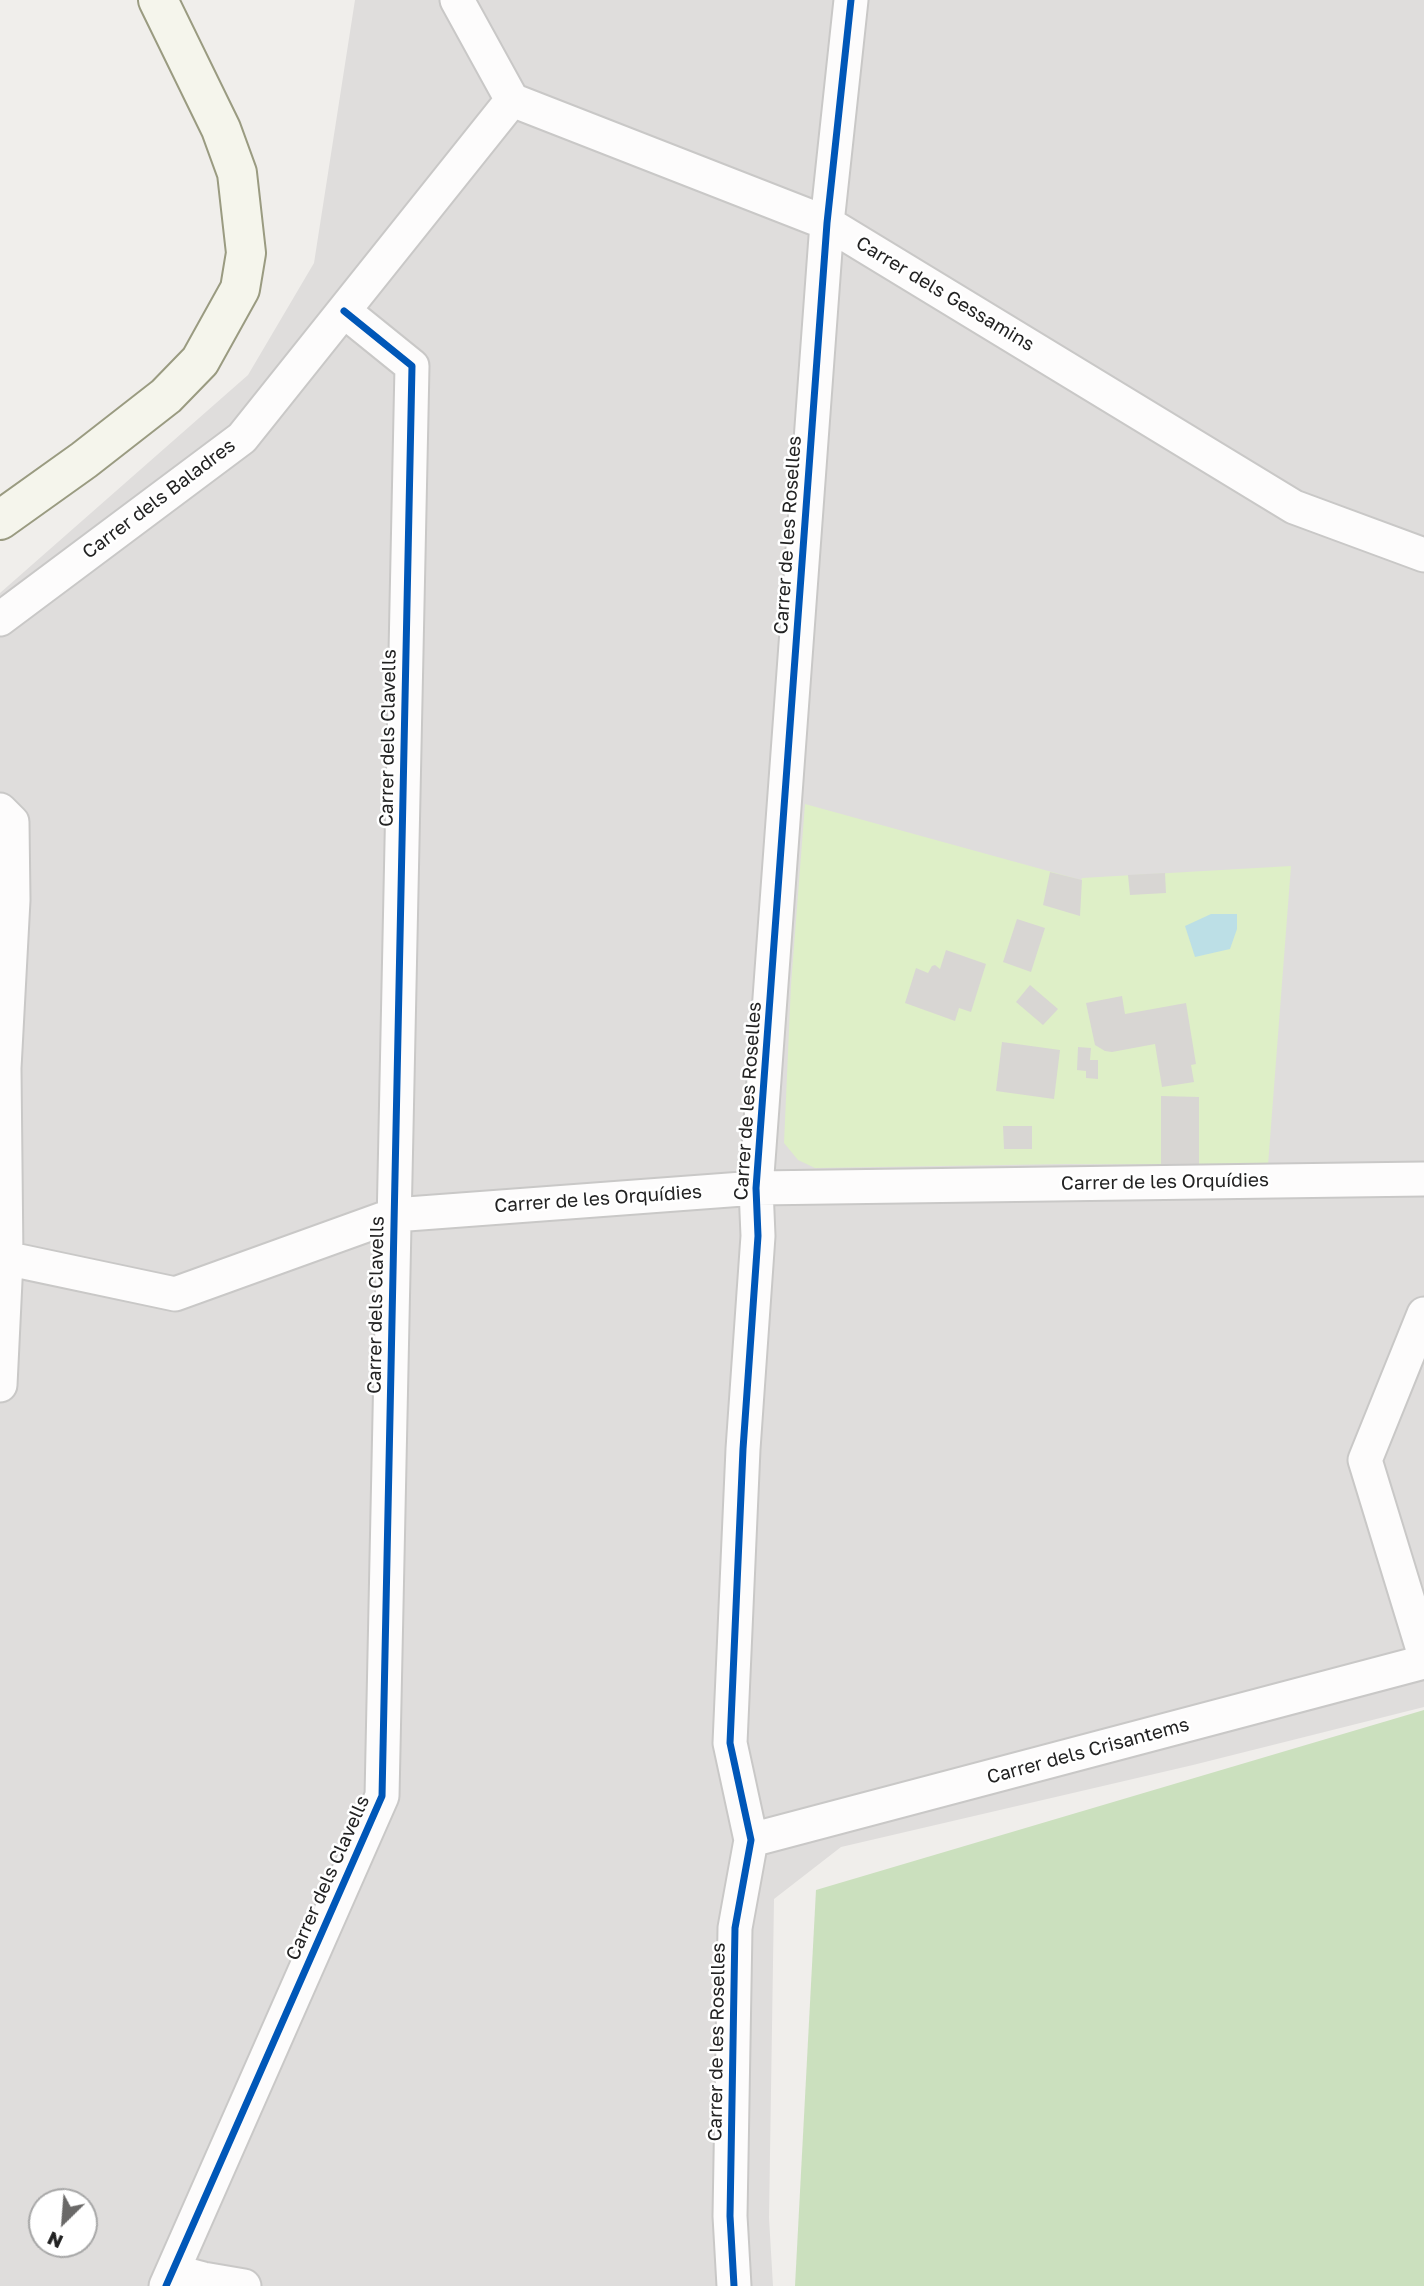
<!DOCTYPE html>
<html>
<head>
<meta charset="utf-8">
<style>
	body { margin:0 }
	#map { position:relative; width:1424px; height:2286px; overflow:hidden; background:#f0eeeb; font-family:"Golos Text",sans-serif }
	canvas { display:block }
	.north { position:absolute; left:28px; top:2188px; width:70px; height:70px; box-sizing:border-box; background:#fff; border:2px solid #a7a7a7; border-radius:50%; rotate:205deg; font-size:19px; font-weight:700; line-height:28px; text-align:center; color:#222 }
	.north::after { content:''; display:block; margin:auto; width:24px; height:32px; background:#6a6968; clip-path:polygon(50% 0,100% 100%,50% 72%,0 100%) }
</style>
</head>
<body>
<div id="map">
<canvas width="1424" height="2286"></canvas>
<div class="north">N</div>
</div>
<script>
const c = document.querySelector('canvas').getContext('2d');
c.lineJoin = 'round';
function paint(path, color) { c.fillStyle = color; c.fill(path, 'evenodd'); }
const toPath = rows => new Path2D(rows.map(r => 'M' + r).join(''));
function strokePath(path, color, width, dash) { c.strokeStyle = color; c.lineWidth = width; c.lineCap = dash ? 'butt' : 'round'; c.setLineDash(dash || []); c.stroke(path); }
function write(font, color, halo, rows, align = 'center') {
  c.font = font + ' "Golos Text",sans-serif'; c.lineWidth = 5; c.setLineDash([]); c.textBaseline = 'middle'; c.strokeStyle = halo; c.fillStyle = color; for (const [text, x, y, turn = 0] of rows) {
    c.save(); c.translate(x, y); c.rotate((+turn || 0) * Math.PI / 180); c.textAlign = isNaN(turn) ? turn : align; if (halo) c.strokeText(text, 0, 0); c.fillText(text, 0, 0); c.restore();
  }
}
const residential = toPath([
	[355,0,1424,0,1424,1707,1193,1765,841,1847,774,1899,769,2218,773,2286,0,2286,0,593,248,375,314,263],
	[42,2202,84,2202,84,2244,42,2244]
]);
const grass = toPath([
	[805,804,1081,880,1082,878,1291,866,1268,1165,1066,1164,815,1168,798,1160,784,1143,791,985]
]);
const forest = toPath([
	[1424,1710,1424,2286,795,2286,816,1890]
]);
const water = toPath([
	[1211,914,1237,914,1237,929,1230,949,1195,957,1185,926]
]);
const building = toPath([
	[1050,872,1082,880,1080,916,1043,905],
	[1165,873,1166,893,1130,895,1128,875],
	[1017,919,1045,928,1031,972,1003,962],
	[946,950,986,964,971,1012,959,1008,955,1021,905,1003,916,968,928,973,932,966,935,965,940,969],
	[1030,985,1058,1009,1043,1025,1016,1002],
	[1122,996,1125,1014,1186,1003,1196,1064,1191,1065,1194,1082,1162,1087,1155,1044,1112,1052,1105,1051,1095,1045,1086,1003],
	[1002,1042,1060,1050,1054,1099,996,1091],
	[1078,1047,1091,1048,1090,1060,1098,1060,1098,1079,1086,1078,1086,1071,1077,1070],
	[1161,1096,1199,1097,1199,1165,1161,1164],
	[1003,1126,1032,1126,1032,1149,1004,1149]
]);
const minor = toPath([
	[457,0,512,100,827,223,1294,507,1424,555],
	[0,619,242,438,512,100],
	[0,810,12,822,13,900,4,1068,6,1260,0,1385],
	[0,1257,175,1294,394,1215,756,1188,1424,1179],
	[1424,1314,1365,1460,1424,1653],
	[751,1840,1424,1662],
	[173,2271,203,2279,244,2286],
	[166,2286,382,1796,412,366,344,311],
	[734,2286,730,2216,735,1928,751,1840,730,1743,743,1449,758,1236,756,1188,827,223,851,0]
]);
const secondary = toPath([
	[0,520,84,460,166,396,200,361,240,289,246,253,237,173,221,129,158,0]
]);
const cycleway = toPath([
	[166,2286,382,1796,412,366,344,311],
	[734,2286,730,2216,735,1928,751,1840,730,1743,743,1449,758,1236,756,1188,827,223,851,0]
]);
const streetNames = [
	["Carrer dels Gessamins",945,294,31],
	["Carrer dels Baladres",159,499,-37],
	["Carrer de les Roselles",788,535,-86],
	["Carrer dels Clavells",388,738,-89],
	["Carrer de les Roselles",748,1101,-86],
	["Carrer de les Orquídies",1165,1182,-1],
	["Carrer de les Orquídies",598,1199,-4],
	["Carrer dels Clavells",376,1305,-89],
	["Carrer dels Crisantems",1088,1751,-15],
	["Carrer dels Clavells",328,1878,-66],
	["Carrer de les Roselles",717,2042,-89]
];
paint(residential, '#dfdddc');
paint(grass, '#deefc7');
paint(forest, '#cbe0be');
paint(water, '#bcdfe6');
paint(building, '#d8d6d3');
strokePath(minor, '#c9c8c7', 37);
strokePath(secondary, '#9a9b81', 42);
strokePath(minor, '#fdfcfc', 33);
strokePath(secondary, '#f5f5ec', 38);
strokePath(cycleway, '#0057b8', 7);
write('19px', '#222', '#fff', streetNames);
</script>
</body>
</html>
